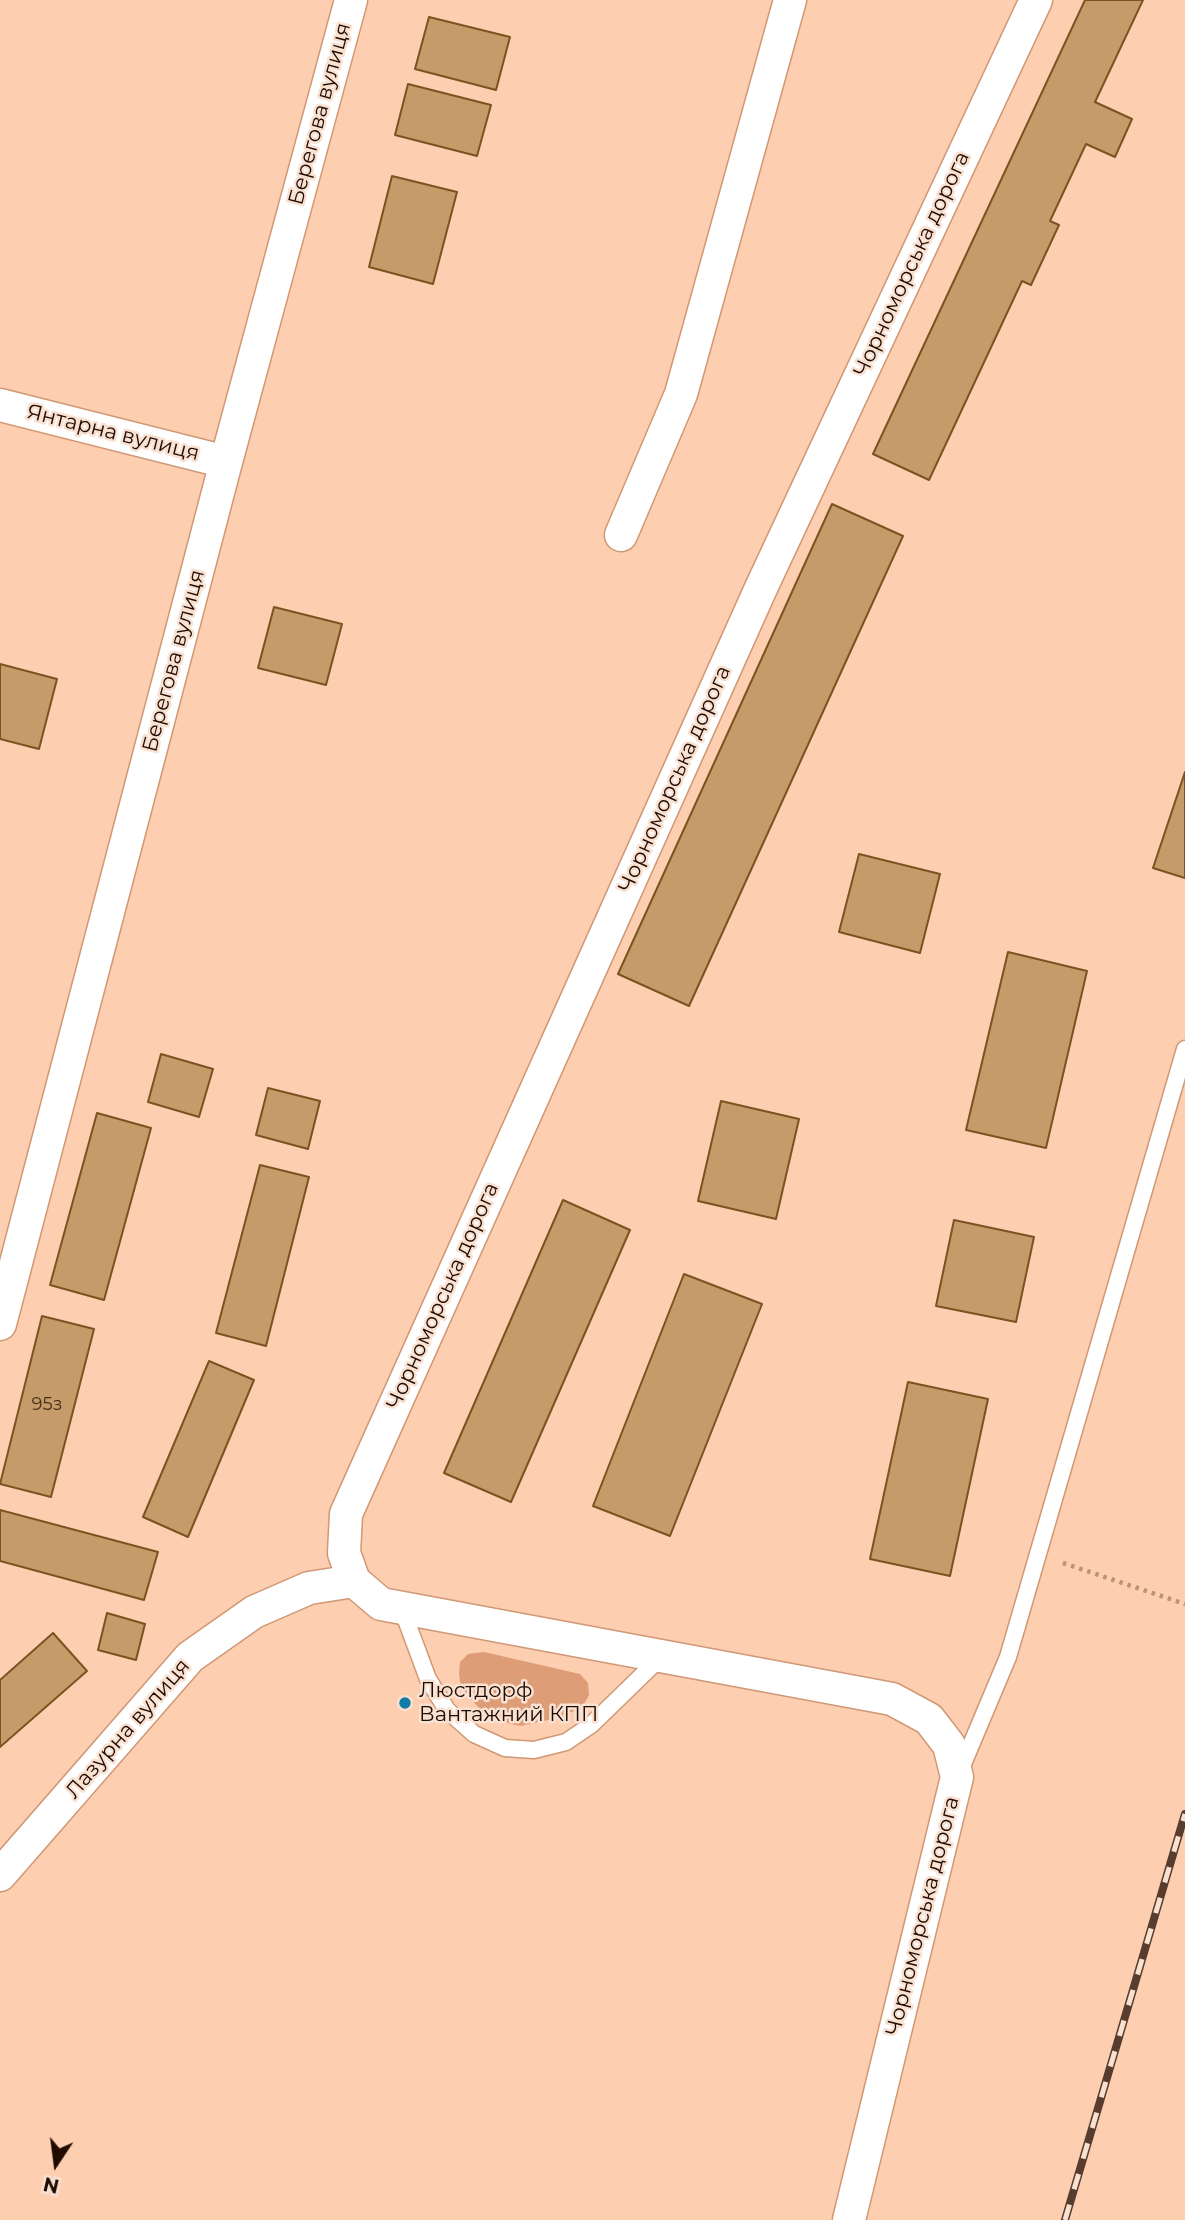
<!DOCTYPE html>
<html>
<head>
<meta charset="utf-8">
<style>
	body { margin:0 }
	#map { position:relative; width:1185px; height:2220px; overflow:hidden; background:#feceb1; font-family:Montserrat,sans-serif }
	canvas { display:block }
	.north { position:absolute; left:21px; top:2129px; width:70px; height:70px; -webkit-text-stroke:5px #f9e1d2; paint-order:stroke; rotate:193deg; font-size:19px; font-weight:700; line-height:28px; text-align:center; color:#200b01 }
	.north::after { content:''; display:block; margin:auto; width:24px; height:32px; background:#200b01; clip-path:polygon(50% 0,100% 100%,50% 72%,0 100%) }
</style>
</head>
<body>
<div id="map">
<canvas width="1185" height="2220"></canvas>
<div class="north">N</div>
</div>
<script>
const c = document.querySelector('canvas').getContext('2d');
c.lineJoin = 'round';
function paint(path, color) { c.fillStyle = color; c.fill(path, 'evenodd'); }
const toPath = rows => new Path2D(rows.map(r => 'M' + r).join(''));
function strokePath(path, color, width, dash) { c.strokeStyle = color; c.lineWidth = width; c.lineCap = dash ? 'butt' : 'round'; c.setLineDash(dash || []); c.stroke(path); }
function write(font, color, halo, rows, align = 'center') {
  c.font = font + ' Montserrat,sans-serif'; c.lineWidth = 5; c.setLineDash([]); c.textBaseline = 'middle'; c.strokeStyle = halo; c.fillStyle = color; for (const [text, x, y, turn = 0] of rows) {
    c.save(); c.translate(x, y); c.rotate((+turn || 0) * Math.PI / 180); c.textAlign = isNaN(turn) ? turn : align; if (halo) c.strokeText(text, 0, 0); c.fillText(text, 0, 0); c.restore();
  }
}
const green = toPath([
	[484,1652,580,1674,588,1683,589,1695,583,1706,562,1717,520,1726,499,1721,480,1709,461,1688,459,1674,460,1662,468,1654]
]);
const building = toPath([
	[1085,0,1143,0,1095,102,1132,119,1115,157,1086,144,1050,221,1059,225,1031,285,1022,281,929,480,873,454,1085,0],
	[429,17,510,37,496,90,415,69,429,17],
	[408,84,491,105,477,156,395,135,408,84],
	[392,176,457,192,433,284,369,267,392,176],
	[832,504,903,536,689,1006,618,974,832,504],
	[274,607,342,624,326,685,258,668,274,607],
	[0,664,57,679,39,749,0,739,0,664],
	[1185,772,1185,878,1153,868,1185,772],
	[859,854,940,874,920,953,839,932,859,854],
	[1008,952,1087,971,1046,1148,966,1130,1008,952],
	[161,1054,213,1069,199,1117,148,1102,161,1054],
	[268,1088,320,1101,308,1149,256,1135,268,1088],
	[721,1101,799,1119,776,1219,698,1201,721,1101],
	[97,1113,151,1128,104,1300,50,1285,97,1113],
	[260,1165,309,1177,266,1346,216,1333,260,1165],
	[563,1200,630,1230,511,1502,444,1473,563,1200],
	[954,1220,1034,1237,1016,1322,936,1306,954,1220],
	[684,1274,762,1304,670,1536,593,1506,684,1274],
	[42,1316,94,1329,51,1497,0,1484,42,1316],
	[209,1361,254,1380,188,1537,143,1517,209,1361],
	[908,1382,988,1399,950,1576,870,1559,908,1382],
	[0,1510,158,1552,144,1600,0,1561,0,1510],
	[107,1613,145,1624,136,1660,98,1650,107,1613],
	[53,1633,87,1671,0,1747,0,1680,53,1633]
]);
const path = toPath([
	[1063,1563,1185,1604]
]);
const lane = toPath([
	[402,1609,428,1679,447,1710,474,1734,505,1748,534,1750,566,1742,591,1725,661,1657],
	[960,1771,1008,1657,1185,1049]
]);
const street = toPath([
	[0,405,226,462],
	[621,535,681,394,790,0],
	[0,1324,226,462,351,0],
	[0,1875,190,1657,254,1612,309,1588,354,1581],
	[849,2220,957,1777,949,1745,929,1719,892,1699,381,1604,354,1581,344,1553,346,1514,761,588,1036,0]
]);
const rail = toPath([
	[1065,2220,1185,1814]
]);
const markers = [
	[405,1703,7,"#117ca5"]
];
const numberNames = [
	["95з",47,1405]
];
const streetNames = [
	["Берегова вулиця",320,114,-75],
	["Чорноморська дорога",912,264,-65],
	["Янтарна вулиця",113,433,14],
	["Берегова вулиця",174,661,-75],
	["Чорноморська дорога",675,779,-66],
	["Чорноморська дорога",443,1296,-66],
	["Лазурна вулиця",128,1729,-49],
	["Чорноморська дорога",923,1916,-76]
];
const poiNames = [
	["Люстдорф",419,1691],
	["Вантажний КПП",419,1715]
];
paint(green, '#dc9d77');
paint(building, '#c59c69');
strokePath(building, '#795421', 2);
strokePath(lane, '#d09875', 19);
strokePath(street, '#d09875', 35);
strokePath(path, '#bb937c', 4.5, [3.5, 5]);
strokePath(lane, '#fff', 16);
strokePath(street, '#fff', 32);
strokePath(rail, '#583c2d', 8);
strokePath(rail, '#f9e1d2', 5, [16]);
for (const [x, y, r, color] of markers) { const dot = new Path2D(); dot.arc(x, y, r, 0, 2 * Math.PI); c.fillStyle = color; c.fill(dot); strokePath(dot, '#f9e1d2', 2.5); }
write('18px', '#492f1b', null, numberNames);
write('21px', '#200b01', '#f9e1d2', streetNames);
write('21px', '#200b01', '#f9e1d2', poiNames, 'left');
</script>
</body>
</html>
